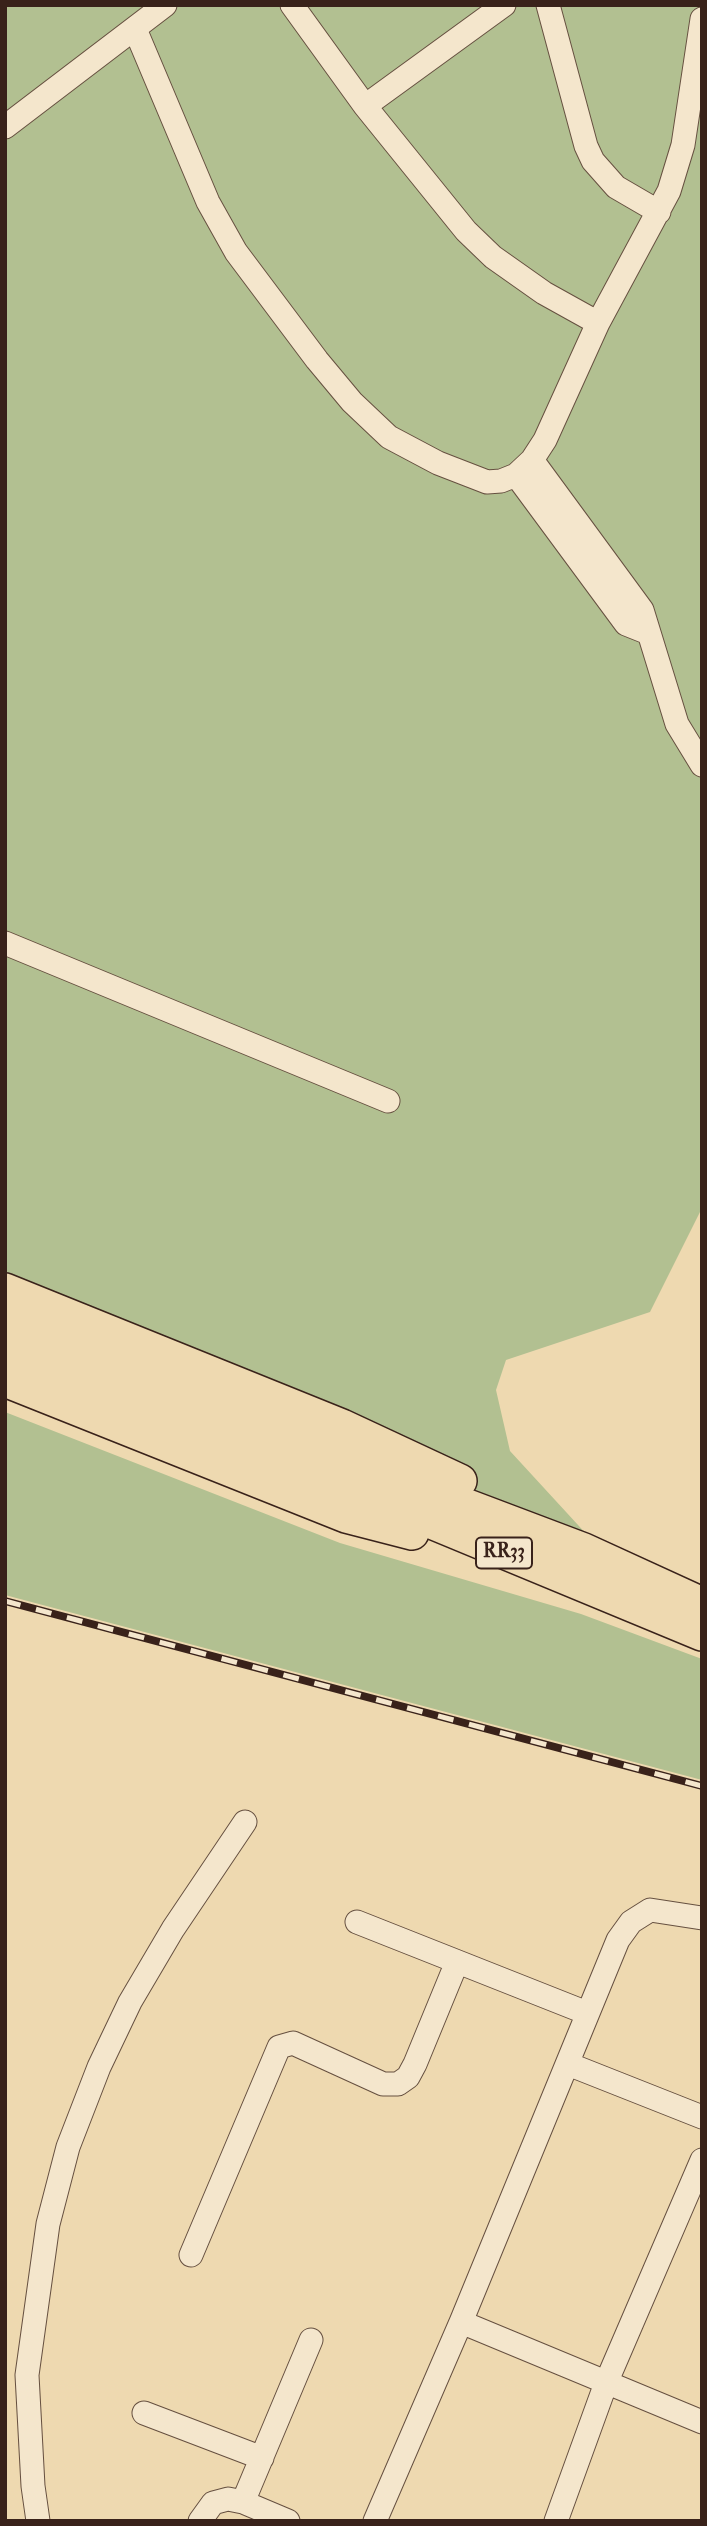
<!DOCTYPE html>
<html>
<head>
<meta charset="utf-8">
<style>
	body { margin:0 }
	#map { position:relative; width:707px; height:2526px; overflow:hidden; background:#eed9b0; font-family:"IM FELL Double Pica",serif }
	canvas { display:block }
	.frame { position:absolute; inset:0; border:7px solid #39221a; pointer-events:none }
</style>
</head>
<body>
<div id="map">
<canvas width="707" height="2526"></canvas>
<div class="frame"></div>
</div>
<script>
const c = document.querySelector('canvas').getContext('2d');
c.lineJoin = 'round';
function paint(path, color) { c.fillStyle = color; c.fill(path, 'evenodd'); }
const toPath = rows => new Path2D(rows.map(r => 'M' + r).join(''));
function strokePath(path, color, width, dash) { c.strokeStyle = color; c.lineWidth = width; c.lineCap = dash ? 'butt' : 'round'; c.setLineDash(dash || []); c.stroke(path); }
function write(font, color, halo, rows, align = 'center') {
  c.font = font + ' "IM FELL Double Pica",serif'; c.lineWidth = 5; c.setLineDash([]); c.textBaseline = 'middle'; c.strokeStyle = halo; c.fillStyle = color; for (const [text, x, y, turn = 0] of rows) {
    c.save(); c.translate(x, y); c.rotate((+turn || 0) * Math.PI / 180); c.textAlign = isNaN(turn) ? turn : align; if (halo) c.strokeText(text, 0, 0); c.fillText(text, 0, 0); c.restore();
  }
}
const green = toPath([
	[5,5,702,5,702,1208,650,1312,506,1360,496,1390,510,1451,601,1550,378,1445,5,1289],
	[5,1412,340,1543,581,1614,702,1659,702,1780,5,1595]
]);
const minor = toPath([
	[292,5,365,106,466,231,493,257,544,293,598,323],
	[548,5,586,146,593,161,616,187,659,212],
	[135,29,208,202,236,252,317,360,352,402,389,437,438,463,487,482,501,481,516,475,532,460,545,440,598,323,669,191,683,145,702,19],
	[365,106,504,5],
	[5,127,165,5],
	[532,460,642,610,677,724,702,765],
	[516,475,626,624,646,632],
	[5,943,388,1101],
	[357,1922,587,2013],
	[568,2064,702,2117],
	[191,2255,279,2047,293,2043,383,2084,398,2084,408,2077,415,2064,457,1962],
	[461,2322,618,1940,631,1922,650,1910,702,1918],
	[144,2413,262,2458],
	[243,2502,311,2340],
	[38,2521,33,2486,27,2375,48,2224,68,2147,99,2067,130,2002,173,1929,245,1822],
	[200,2521,213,2503,228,2499,243,2502,288,2521],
	[375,2521,461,2322,702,2422],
	[556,2521,606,2383,702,2160]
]);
const highway = toPath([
	[5,1290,342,1426,460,1481],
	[5,1322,144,1375,314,1448,584,1550,702,1604],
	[5,1353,306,1470,702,1634],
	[5,1380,346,1516,412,1533]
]);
const rail = toPath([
	[5,1601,702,1786]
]);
const shields = [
	[504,1553,56]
];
const shieldNames = [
	["RR33",504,1553]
];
paint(green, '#b2c091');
strokePath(minor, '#665040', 25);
strokePath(highway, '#39221a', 36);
strokePath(minor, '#f4e6cc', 23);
strokePath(highway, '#eed9b0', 33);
strokePath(rail, '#39221a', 8);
strokePath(rail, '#f4e6cc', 5, [16]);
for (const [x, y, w] of shields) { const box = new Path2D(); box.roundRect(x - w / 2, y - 15.5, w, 31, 5); c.fillStyle = '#f4e6cc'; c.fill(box); strokePath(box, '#39221a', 2); }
write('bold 19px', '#39221a', null, shieldNames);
</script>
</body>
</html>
